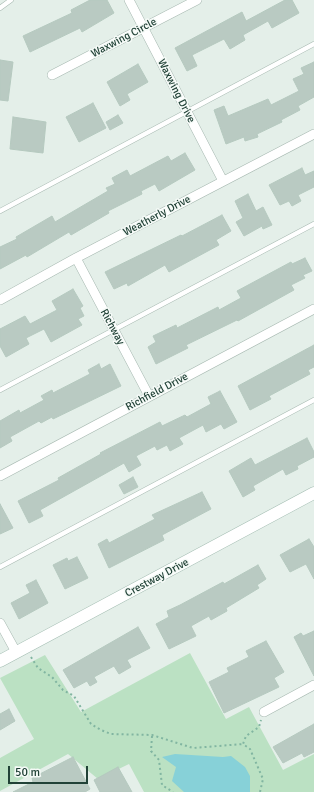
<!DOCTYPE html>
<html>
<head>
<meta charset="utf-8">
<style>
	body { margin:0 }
	#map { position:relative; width:314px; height:792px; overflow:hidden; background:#e4efe9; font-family:Signika,sans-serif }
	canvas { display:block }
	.scale { position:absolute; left:8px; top:766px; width:80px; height:18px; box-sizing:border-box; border:2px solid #214237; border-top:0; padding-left:5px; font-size:12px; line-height:14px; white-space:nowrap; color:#214237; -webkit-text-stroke:3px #f5faf7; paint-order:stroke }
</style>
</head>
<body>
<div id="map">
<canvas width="314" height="792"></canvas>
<div class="scale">50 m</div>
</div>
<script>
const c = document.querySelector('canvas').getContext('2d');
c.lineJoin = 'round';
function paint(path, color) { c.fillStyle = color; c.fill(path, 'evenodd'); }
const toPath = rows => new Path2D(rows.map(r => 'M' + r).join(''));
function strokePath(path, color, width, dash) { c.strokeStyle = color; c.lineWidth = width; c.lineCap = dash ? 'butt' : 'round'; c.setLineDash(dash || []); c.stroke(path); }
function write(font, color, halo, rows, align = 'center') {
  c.font = font + ' Signika,sans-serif'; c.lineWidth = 3; c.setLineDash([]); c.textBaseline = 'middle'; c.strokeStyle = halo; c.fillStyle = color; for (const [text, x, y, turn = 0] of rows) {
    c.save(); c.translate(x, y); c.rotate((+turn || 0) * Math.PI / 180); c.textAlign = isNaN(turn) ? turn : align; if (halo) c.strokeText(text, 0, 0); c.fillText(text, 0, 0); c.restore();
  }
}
const green = toPath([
	[190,653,226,719,249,707,283,770,314,754,314,792,144,792,129,764,98,779,68,754,0,791,0,758,34,739,0,678,45,655,81,712]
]);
const water = toPath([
	[175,754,223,757,231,756,245,767,250,776,250,792,184,792,172,781,176,767,162,757]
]);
const building = toPath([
	[90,0,107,0,114,13,82,32,80,28,30,52,23,36,72,13,71,10,90,0],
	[285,0,292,0,299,13,272,28,268,21,243,35,245,40,230,49,224,39,192,55,197,66,187,71,175,48,242,12,246,21,285,0],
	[0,60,13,62,8,101,0,100,0,60],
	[314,62,314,97,298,106,300,110,281,120,282,122,257,134,258,137,245,141,244,137,226,144,214,110,224,106,228,116,268,99,271,105,299,91,293,79,304,74,301,68,314,62],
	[138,64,148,82,127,94,130,100,120,106,107,82,138,64],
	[93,103,106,128,79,142,66,117,93,103],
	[118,115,123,123,110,130,106,122,118,115],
	[13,117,46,122,43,153,10,149,13,117],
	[185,153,195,170,159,191,155,184,141,191,142,194,108,211,109,213,71,235,69,232,27,257,26,255,0,269,0,247,17,239,16,237,52,216,55,222,108,191,106,188,115,184,112,178,127,170,130,176,168,156,171,161,185,153],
	[302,168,305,175,314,171,314,187,298,195,301,201,292,206,289,201,280,205,269,185,302,168],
	[248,194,256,211,263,207,272,225,263,229,262,226,244,236,236,222,243,218,235,201,248,194],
	[222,215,231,231,216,240,219,245,169,272,165,265,128,286,127,283,114,289,105,272,181,235,182,236,222,215],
	[305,258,312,271,303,275,305,278,291,285,294,290,238,321,237,320,186,345,188,348,156,364,148,347,156,342,153,336,176,325,177,328,218,307,219,310,241,298,237,291,291,262,292,264,305,258],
	[73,289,83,306,80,308,84,316,78,319,82,325,51,342,44,329,26,338,29,344,6,357,0,346,0,329,25,316,30,324,57,310,52,301,73,289],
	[314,345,314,367,308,370,310,374,269,396,271,399,250,410,238,386,314,345],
	[99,364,101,369,110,364,121,386,53,419,52,417,41,423,39,421,10,437,12,441,0,448,0,421,19,410,20,413,44,400,41,396,52,390,53,393,90,374,88,370,99,364],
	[220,391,237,422,224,429,221,424,206,432,203,425,179,438,183,444,170,451,167,445,157,450,155,446,136,456,141,465,129,472,124,463,40,510,43,516,29,523,18,501,59,480,58,478,101,454,100,453,160,422,162,426,185,415,187,417,211,404,208,397,220,391],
	[307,438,314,452,314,457,297,466,298,469,286,475,283,469,253,486,255,490,243,497,229,471,251,458,255,465,307,438],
	[133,477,138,487,124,494,119,485,133,477],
	[202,492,211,509,162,535,164,540,109,568,98,544,107,539,109,543,155,519,152,515,202,492],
	[0,504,13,528,0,534,0,504],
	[309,539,314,547,314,579,306,564,290,572,280,555,309,539],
	[77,557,88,578,65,589,53,565,67,558,68,561,77,557],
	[258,565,266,579,257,585,259,588,226,608,227,611,211,620,209,616,191,626,196,636,169,649,156,624,169,617,167,611,180,605,223,582,224,584,258,565],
	[36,580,48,603,19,619,11,603,30,593,26,585,36,580],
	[138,627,150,648,127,660,131,667,119,674,114,666,94,677,97,682,90,686,87,681,74,688,63,670,138,627],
	[314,631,314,676,294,637,301,633,303,636,314,631],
	[266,641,284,672,274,678,279,687,224,713,209,682,229,672,227,668,249,657,246,651,266,641],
	[9,709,15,721,0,730,0,714,9,709],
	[314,724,314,752,304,757,302,753,283,763,273,747,314,724],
	[73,757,90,789,85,792,13,792,33,782,32,778,73,757],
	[118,767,132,792,100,792,94,780,118,767]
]);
const path = toPath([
	[31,657,38,668,52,677,63,690,74,696,91,724,101,730,111,734,152,735,193,748,243,744],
	[152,736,151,751,159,760,162,785,173,792],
	[260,792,263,779,250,749,243,744,246,736,259,727,261,720]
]);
const lane = toPath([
	[0,8,11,0],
	[0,211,314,44],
	[0,390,314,224],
	[0,567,314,400]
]);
const street = toPath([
	[129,0,223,181],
	[52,75,197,0],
	[76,258,149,396],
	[0,300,76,258,314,134],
	[0,476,314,309],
	[0,623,16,652],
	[264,712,314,685]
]);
const secondary = toPath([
	[0,661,314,493]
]);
const streetNames = [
	["Waxwing Circle",124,38,-28],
	["Waxwing Drive",176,91,63],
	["Weatherly Drive",157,216,-28],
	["Richway",112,327,62],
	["Richfield Drive",157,392,-28],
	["Crestway Drive",157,578,-28]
];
paint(green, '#bbe1c3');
paint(water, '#87d1d8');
paint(building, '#b9cac2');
strokePath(building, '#b5c9bf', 1);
strokePath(lane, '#a6b8b0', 5.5);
strokePath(street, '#a6b8b0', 10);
strokePath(secondary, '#a1bbb0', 13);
strokePath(path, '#81b5a1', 2, [2, 3]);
strokePath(lane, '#fff', 4.5);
strokePath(street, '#fff', 9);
strokePath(secondary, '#fff', 12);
write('11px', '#214237', '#f5faf7', streetNames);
</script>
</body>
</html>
